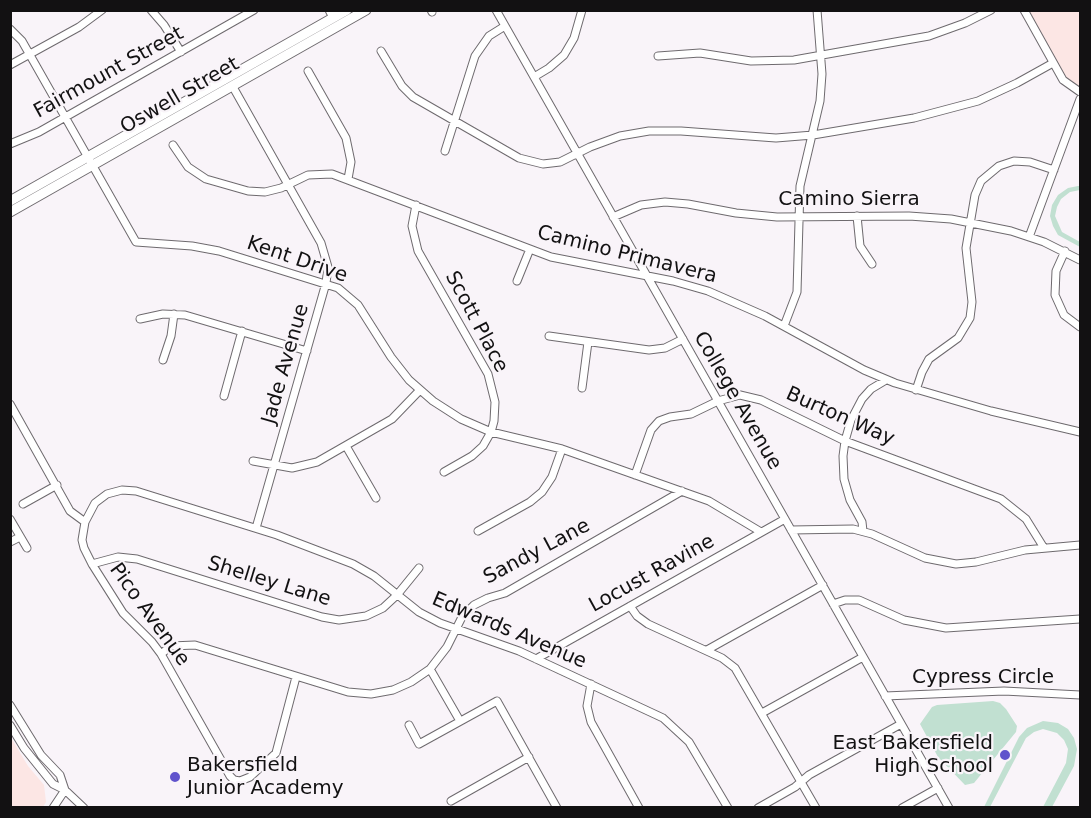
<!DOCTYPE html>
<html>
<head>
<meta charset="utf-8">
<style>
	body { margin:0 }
	#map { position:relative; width:1091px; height:818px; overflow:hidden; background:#f9f4f9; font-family:"DejaVu Sans",sans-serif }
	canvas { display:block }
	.frame { position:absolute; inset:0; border:12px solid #121112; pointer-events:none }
</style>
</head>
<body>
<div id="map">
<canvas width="1091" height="818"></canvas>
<div class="frame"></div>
</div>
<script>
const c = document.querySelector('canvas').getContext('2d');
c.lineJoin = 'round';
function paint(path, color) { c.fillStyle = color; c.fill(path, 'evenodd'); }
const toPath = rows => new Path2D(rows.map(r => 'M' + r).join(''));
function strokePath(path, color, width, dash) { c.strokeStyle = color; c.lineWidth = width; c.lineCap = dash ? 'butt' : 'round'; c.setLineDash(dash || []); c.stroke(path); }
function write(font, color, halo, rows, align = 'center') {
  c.font = font + ' "DejaVu Sans",sans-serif'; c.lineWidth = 4.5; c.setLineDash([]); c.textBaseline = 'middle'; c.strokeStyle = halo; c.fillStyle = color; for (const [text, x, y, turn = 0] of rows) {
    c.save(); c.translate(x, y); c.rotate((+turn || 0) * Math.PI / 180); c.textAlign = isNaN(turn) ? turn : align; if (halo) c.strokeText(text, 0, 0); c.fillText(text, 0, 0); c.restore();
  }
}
const commercial = toPath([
	[1029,11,1080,11,1080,90,1066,81],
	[10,736,28,766,44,785,46,802,43,807,11,807]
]);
const green = toPath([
	[1078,186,1080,186,1080,190,1070,192,1061,199,1057,207,1055,216,1062,232,1080,242,1080,247,1058,235,1053,226,1050,216,1052,205,1058,195,1068,188],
	[993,701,1000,703,1006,709,1017,726,1016,732,974,783,965,785,938,757,920,724,932,707,937,705],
	[1043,721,1058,723,1068,729,1074,738,1077,749,1074,766,1052,807,1043,807,1066,763,1068,749,1064,740,1057,733,1043,729,1034,732,1026,738,990,807,984,807,1019,737,1027,728]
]);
const minor = toPath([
	[151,10,164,25,181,52],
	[329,10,333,18],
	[431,10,432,12],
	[496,10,949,808],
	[1024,10,1063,80,1080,92],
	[10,29,22,41,136,242,192,246,219,251,338,288,358,305,391,357,409,380,433,401,461,419,491,432,562,449,709,501,761,532],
	[381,51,402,86,413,97,519,158,543,164,560,162,590,147,620,136,649,131,681,131,776,138,813,135,914,118,978,101,1017,83,1053,63],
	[658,56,700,53,751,61,794,60,929,36,965,23,991,10],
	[10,65,79,27,102,10],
	[308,71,346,138,351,162,348,179],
	[534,77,549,68,564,55,574,38,582,10],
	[233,87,321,243,328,267,326,283,256,528],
	[10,144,39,132,254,10],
	[173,145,188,167,206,179,248,191,265,192,281,188,308,175,332,174,551,257,673,281,708,291,765,316,864,370,895,383,991,411,1080,432],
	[445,151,475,56,489,36,505,26],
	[416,205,412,226,418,251,488,374,495,402,494,421,491,432,483,446,472,456,444,472],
	[857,216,860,246,872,264],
	[613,217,641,205,665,202,688,204,736,213,777,217,909,216,951,219,1011,231,1044,242,1080,260],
	[1029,237,1080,99],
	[1065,251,1056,271,1055,295,1064,315,1080,327],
	[517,281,530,249],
	[140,319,163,314,185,315,307,351],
	[784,326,797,292,800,186,820,101,822,74,817,10],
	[549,336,649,350,665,348,683,339],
	[163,360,171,336,174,314],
	[582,388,588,342],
	[916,390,922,372,929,359,958,338,970,318,972,302,966,248,975,195,981,181,999,166,1014,161,1030,162,1054,170],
	[224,396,242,331],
	[10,404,70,511,85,522,82,540,84,548,92,564,123,613,152,642,161,654,230,776,234,780,240,781,250,777,276,753,296,677],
	[346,446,376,498],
	[253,461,292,468,317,462,392,419,420,390],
	[635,475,651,430,659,421,670,417,691,414,718,401,740,395,761,400,845,441,1001,499,1026,519,1044,548],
	[23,504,57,485],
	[10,519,27,548],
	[85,522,95,503,107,494,122,490,136,491,277,535,353,564,374,576,419,612,440,623,519,651,663,718,689,742,728,808],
	[791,530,853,529,872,534,925,558,956,564,976,562,1025,550,1080,545],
	[478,531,530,502,542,492,552,477,562,449],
	[863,531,862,522,850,500,844,479,843,456,845,441,851,420,862,399,871,389,886,380],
	[10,542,20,537],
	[92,564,118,557,137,559,322,617,339,620,366,616,383,608,397,595,419,568],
	[833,604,845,600,859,600,904,620,946,628,1080,619],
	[630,606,637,616,648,624,722,658,735,668,816,808],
	[707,650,823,585],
	[161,654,171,646,195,645,348,692,371,694,393,690,411,682,430,669,447,647,462,617,474,605,488,598,505,593,682,491],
	[536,659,785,519],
	[430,669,460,721],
	[591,684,587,706,591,722,639,808],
	[885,696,1004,691,1080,695],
	[10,705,41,755,60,775,65,790],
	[762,713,863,657],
	[10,725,24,748,53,784,65,790,84,808],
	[409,725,419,744,497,701,557,808],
	[451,801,529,757],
	[53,808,65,790],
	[758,808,795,787,809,775,901,724],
	[902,808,938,788]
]);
const major = toPath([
	[10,201,347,10],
	[10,212,366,10]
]);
const markers = [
	[1005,755,6,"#6053cc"],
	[175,777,6,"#6053cc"]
];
const streetNames = [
	["Fairmount Street",109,73,-29],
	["Oswell Street",180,96,-30],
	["Camino Sierra",849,200],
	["Camino Primavera",627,255,14],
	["Kent Drive",297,260,19],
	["Scott Place",476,322,62],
	["Jade Avenue",286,364,-74],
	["College Avenue",737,401,60],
	["Burton Way",840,417,24],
	["Sandy Lane",537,552,-28],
	["Locust Ravine",652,574,-29],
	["Shelley Lane",269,582,17],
	["Pico Avenue",149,615,54],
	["Edwards Avenue",509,631,23],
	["Cypress Circle",983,678]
];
const poiNames = [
	["East Bakersfield",993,744],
	["High School",993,767],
	["Bakersfield",187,766,"left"],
	["Junior Academy",187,789,"left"]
];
paint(commercial, '#fce6e4');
paint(green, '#c1e0d1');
strokePath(minor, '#6e6a6e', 9);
strokePath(major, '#6e6a6e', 11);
strokePath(minor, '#fff', 7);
strokePath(major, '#fff', 9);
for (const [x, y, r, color] of markers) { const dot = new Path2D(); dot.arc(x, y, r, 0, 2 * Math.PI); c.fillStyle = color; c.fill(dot); strokePath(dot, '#f9f4f9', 2); }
write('20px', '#121112', '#f9f4f9', streetNames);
write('20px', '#121112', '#f9f4f9', poiNames, 'right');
</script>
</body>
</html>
